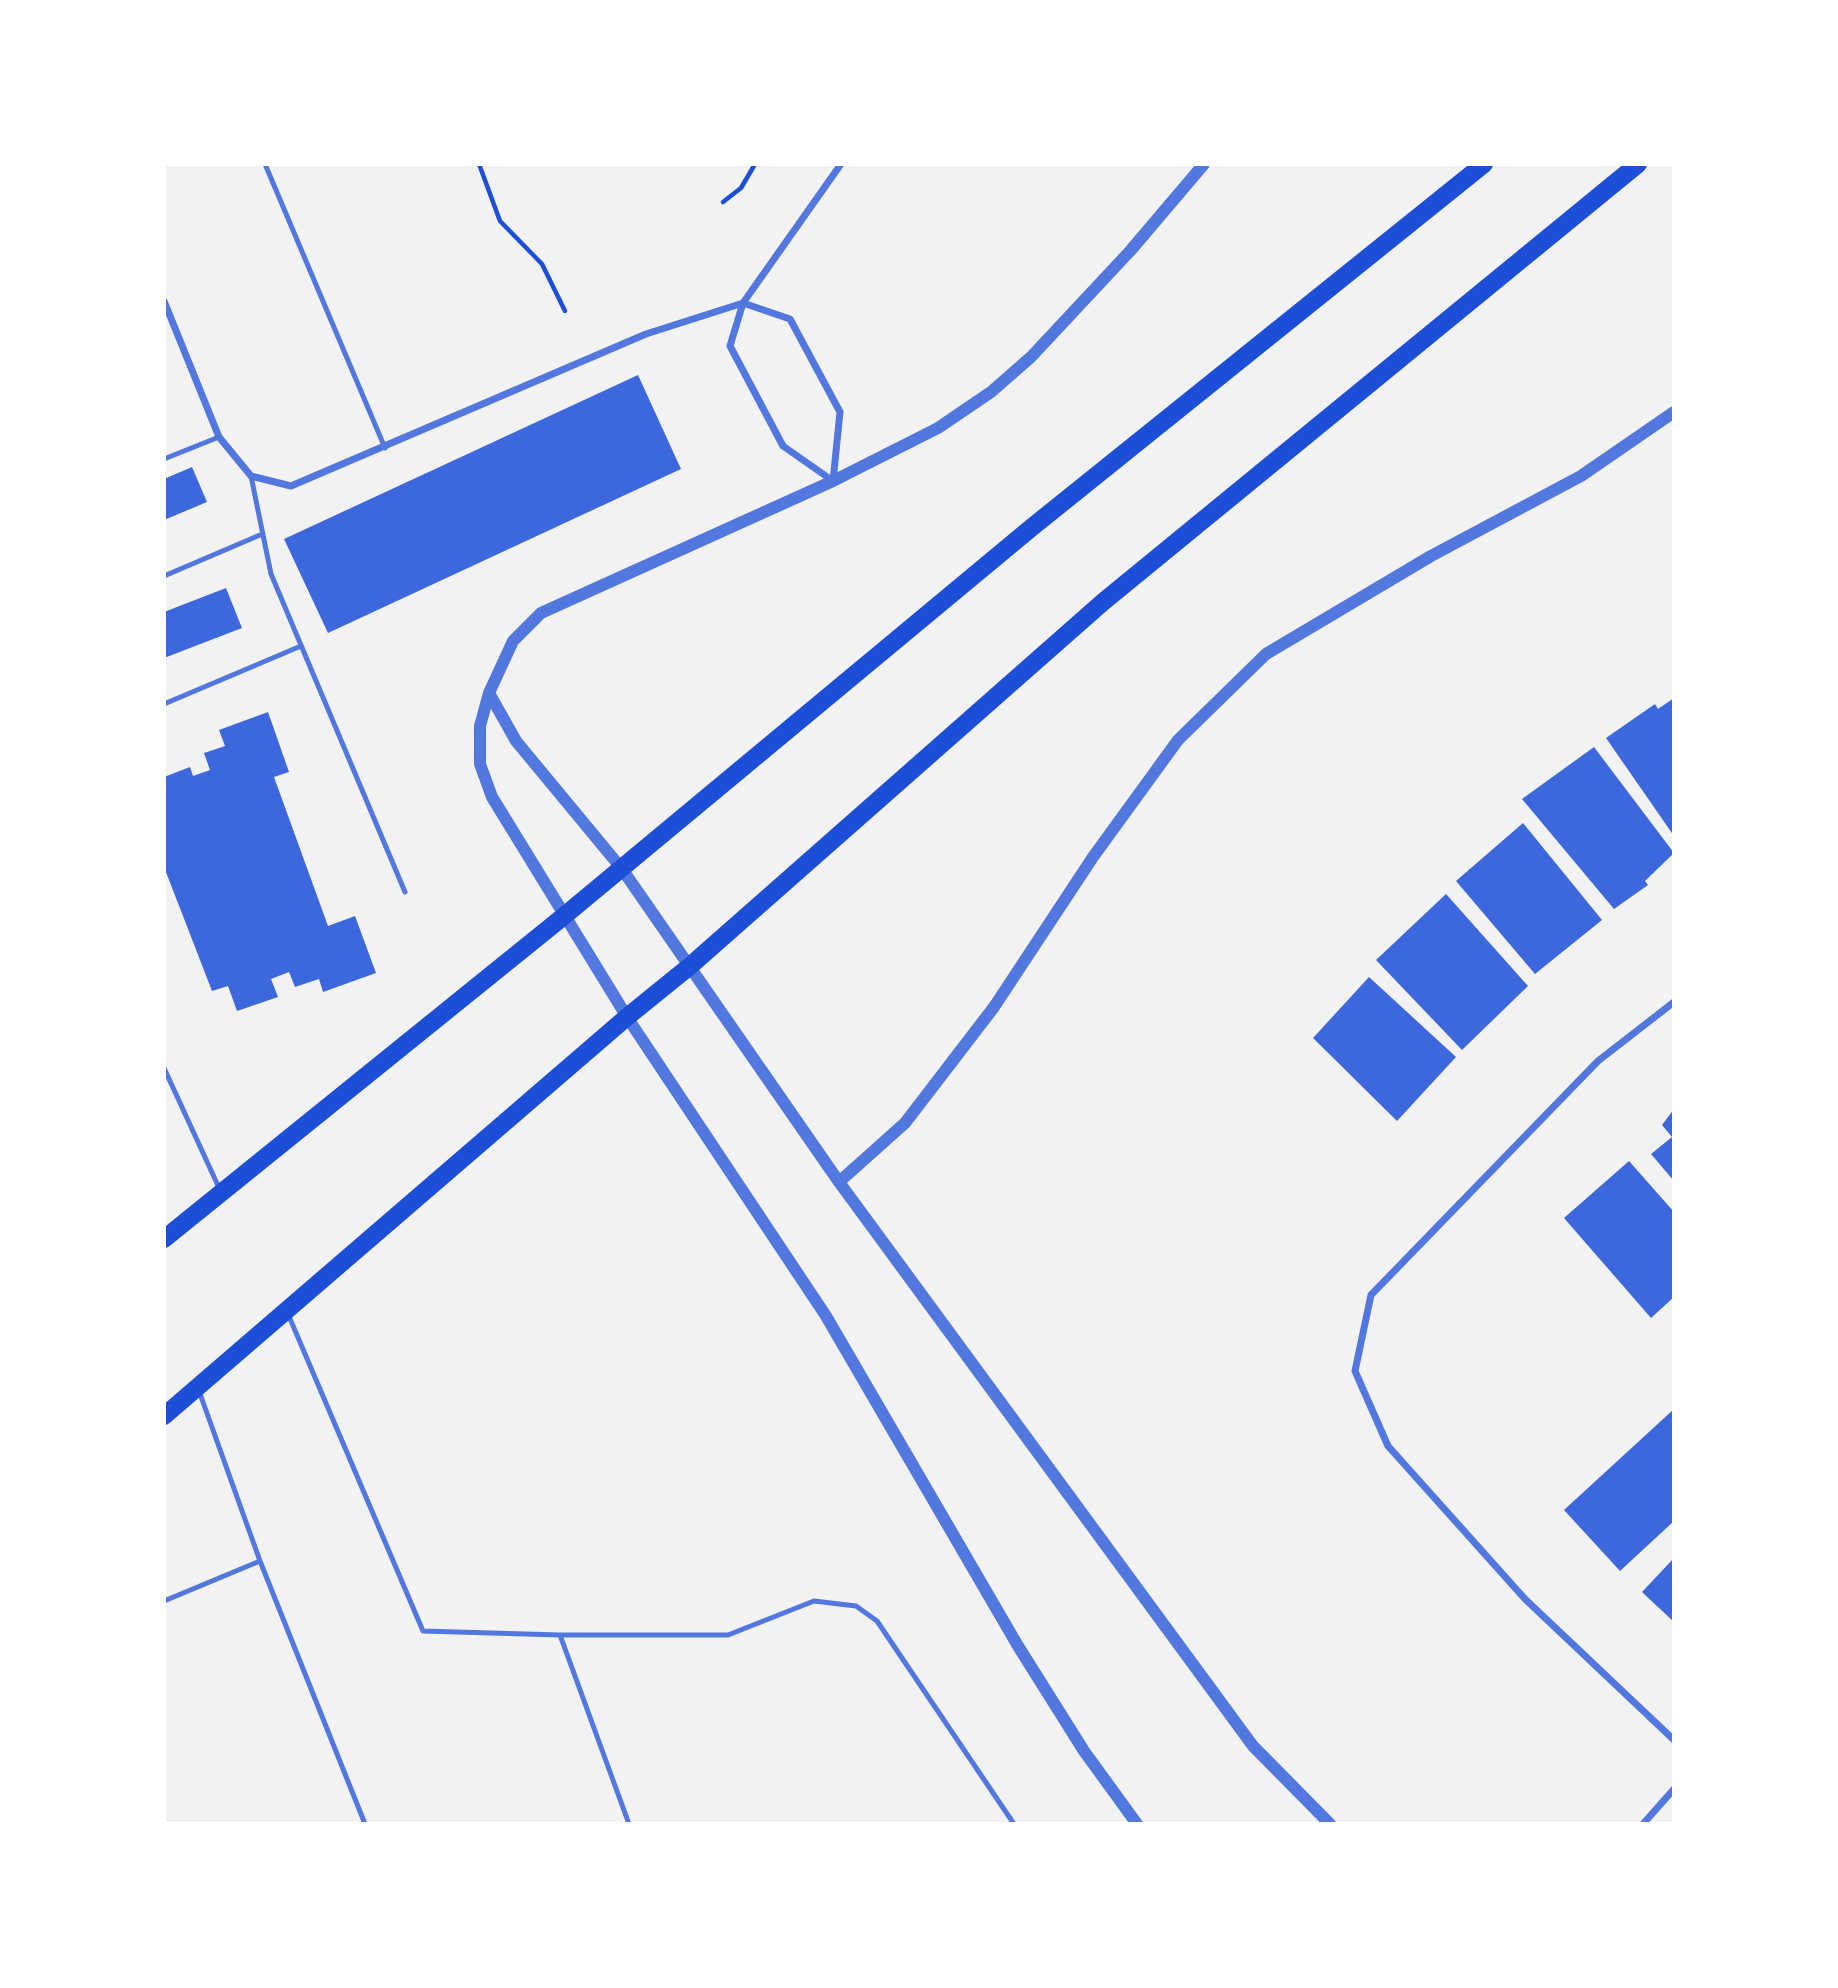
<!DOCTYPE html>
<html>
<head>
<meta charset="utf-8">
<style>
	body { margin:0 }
	#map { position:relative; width:1838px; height:1988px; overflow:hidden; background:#f2f2f2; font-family:"Noto Sans",sans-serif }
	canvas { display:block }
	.frame { position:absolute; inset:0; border:166px solid #fff; pointer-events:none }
</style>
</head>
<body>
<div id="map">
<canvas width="1838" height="1988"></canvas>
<div class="frame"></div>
</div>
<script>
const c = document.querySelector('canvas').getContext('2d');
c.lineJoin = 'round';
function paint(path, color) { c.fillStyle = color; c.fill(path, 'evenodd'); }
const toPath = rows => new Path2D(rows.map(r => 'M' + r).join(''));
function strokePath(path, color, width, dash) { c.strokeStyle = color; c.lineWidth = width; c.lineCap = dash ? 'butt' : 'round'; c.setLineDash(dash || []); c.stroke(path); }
const building = toPath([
	[638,375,681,469,328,633,284,539],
	[192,467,207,502,164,520,164,479],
	[226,588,242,628,164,658,164,612],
	[1674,698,1674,836,1606,738,1655,704,1658,709],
	[268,712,289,772,274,777,328,926,355,916,376,973,323,992,319,979,295,987,289,972,271,979,278,997,237,1011,228,986,212,991,164,867,164,777,190,767,193,776,210,770,204,753,225,746,219,730],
	[1594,747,1674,853,1645,881,1648,885,1614,909,1522,799],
	[1523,823,1602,920,1535,974,1456,881],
	[1446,894,1528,986,1462,1050,1376,960],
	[1369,977,1456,1057,1397,1121,1313,1038],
	[1674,1109,1674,1181,1651,1154,1672,1137,1662,1125],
	[1629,1161,1674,1212,1674,1297,1651,1318,1564,1218],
	[1674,1409,1674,1521,1620,1571,1564,1510],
	[1674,1558,1674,1622,1642,1592]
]);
const path = toPath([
	[479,164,500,221,542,264,565,311],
	[723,202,741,188,755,164]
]);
const service = toPath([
	[265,164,385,448],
	[164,459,219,437],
	[251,476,271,574,405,892],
	[164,576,260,535],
	[164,704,301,646],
	[164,1068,220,1190],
	[288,1314,423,1631,560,1635,629,1824],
	[260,1561,365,1824],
	[164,1601,260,1561,199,1391],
	[560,1635,728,1635,814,1601,856,1606,877,1621,1014,1824]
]);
const minor = toPath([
	[164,301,219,437,251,476,291,486,646,334,743,303,841,164],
	[743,303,790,319,840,412,833,481,783,446,730,346,743,303],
	[1674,1002,1598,1061,1371,1295,1355,1371,1388,1446,1525,1599,1674,1740],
	[1643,1824,1674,1789]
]);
const tertiary = toPath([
	[489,693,516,741,622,869,839,1182,1253,1746,1330,1824],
	[839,1182,905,1123,994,1007,1093,857,1178,740,1266,654,1431,556,1581,476,1674,412],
	[1137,1824,1084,1751,1018,1646,826,1316,627,1017,492,797,480,764,480,726,489,693,513,641,541,613,833,481,938,428,991,392,1031,357,1131,250,1204,164]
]);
const primary = toPath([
	[164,1239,564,916,1031,528,1484,164],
	[164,1416,627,1017,690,966,1103,602,1638,164]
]);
paint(building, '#3d67dc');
strokePath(path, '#1d4ed8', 4.5);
strokePath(service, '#5277de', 5);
strokePath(minor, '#5277de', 7);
strokePath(tertiary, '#5277de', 12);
strokePath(primary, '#1d4ed8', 18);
</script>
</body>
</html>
